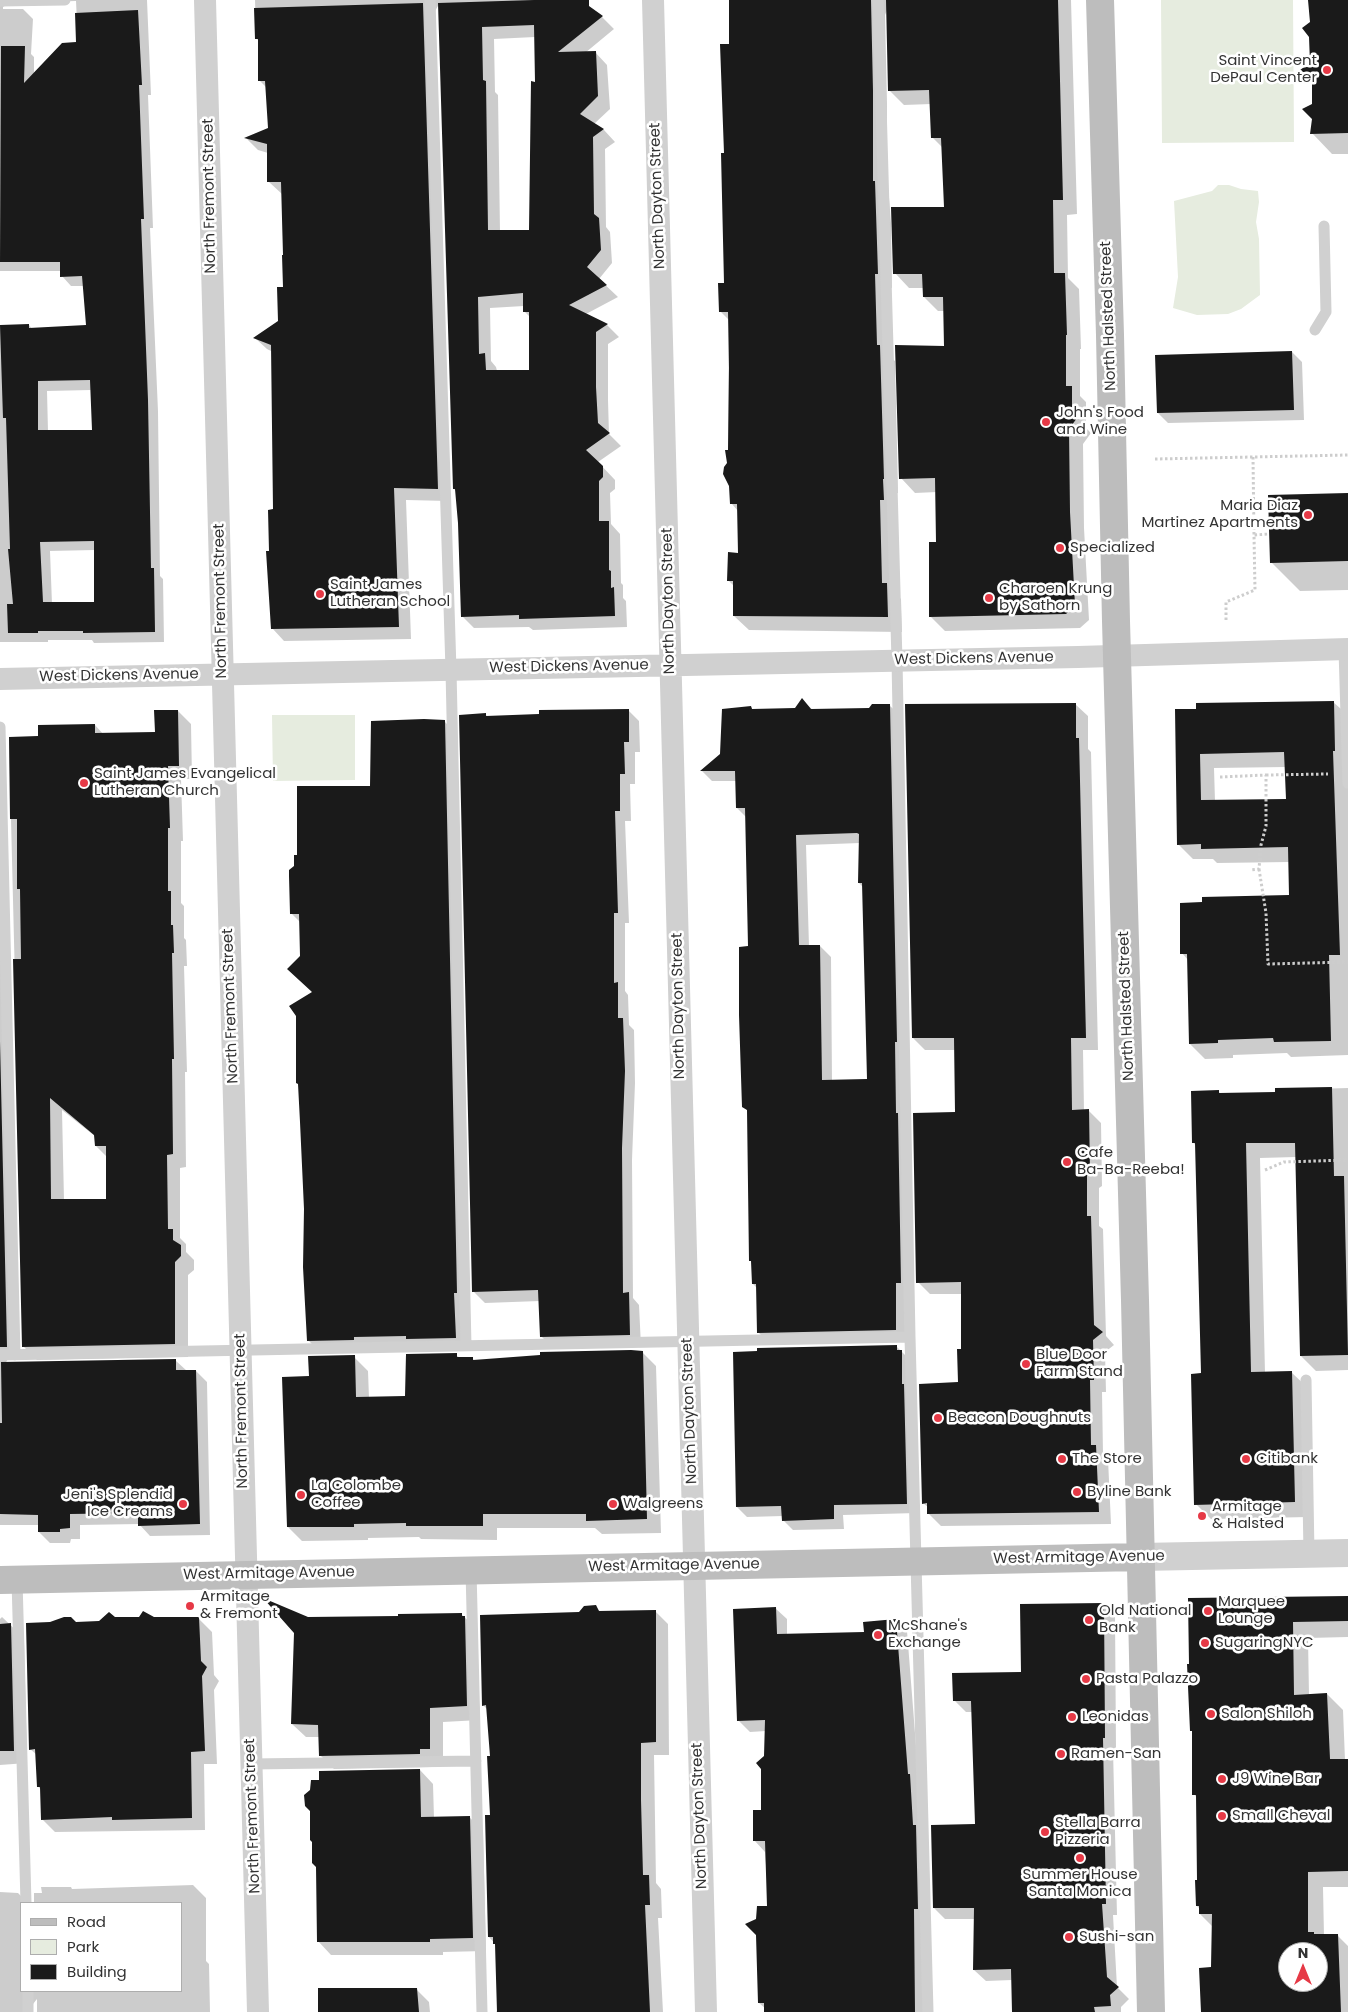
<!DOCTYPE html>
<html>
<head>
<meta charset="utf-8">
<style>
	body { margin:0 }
	#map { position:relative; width:1348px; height:2012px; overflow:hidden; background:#fff; font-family:Poppins,sans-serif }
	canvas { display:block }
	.legend { position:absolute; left:20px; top:1902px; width:162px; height:90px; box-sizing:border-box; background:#fff; border:1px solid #adadad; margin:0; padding:6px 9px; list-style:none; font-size:15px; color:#333 }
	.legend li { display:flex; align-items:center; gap:10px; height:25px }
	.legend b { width:25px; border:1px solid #adadad }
	.north { position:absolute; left:1278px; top:1942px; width:50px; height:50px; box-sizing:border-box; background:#fff; border:1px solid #adadad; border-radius:50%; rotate:0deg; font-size:14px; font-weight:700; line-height:20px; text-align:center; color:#333 }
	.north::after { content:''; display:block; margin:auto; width:18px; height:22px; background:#e63946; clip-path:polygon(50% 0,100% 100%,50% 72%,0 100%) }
</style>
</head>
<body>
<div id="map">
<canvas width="1348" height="2012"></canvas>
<ul class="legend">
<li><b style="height:6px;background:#bdbdbd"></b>Road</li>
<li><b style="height:14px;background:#e6ecdf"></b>Park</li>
<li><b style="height:14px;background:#1a1a1a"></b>Building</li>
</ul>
<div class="north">N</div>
</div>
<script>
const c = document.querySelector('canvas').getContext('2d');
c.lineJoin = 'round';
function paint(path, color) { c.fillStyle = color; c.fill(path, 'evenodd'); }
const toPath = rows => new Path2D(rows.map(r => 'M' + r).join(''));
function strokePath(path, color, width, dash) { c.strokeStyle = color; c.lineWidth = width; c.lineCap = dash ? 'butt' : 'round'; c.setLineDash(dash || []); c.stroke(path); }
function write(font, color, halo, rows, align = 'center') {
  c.font = font + ' Poppins,sans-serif'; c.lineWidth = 5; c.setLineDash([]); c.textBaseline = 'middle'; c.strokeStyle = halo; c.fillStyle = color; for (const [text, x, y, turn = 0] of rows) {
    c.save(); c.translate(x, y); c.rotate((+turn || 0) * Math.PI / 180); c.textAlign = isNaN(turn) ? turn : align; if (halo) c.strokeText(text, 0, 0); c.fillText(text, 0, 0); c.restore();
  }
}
const green = toPath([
	[1161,0,1293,0,1294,142,1162,143],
	[1218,185,1229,185,1241,189,1258,191,1259,202,1256,222,1259,239,1260,295,1241,309,1228,314,1197,315,1173,308,1178,277,1174,201,1212,191],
	[272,715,355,715,355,780,273,781]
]);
const shadow = toPath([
	[0,0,168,0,147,0,151,95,148,95,153,228,150,228,158,411,160,576,163,579,164,642,94,643,92,640,48,640,48,642,0,642,0,326,29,325,32,329,87,326,84,286,71,286,62,276,61,271,0,271],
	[76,1,78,44,34,75,34,57,31,54,33,19,23,9,3,9,3,7,10,3],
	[91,390,93,431,48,431,47,391],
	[95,550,96,604,52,604,50,551],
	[255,0,579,0,602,17,614,29,585,53,595,52,607,65,610,109,594,124,604,130,615,142,605,149,606,227,610,232,612,263,599,279,618,297,586,314,607,325,619,337,608,344,608,400,609,434,621,446,598,462,615,480,615,489,610,493,611,524,620,534,621,583,623,585,623,598,626,601,627,627,533,630,529,627,474,628,462,616,459,523,456,491,454,489,439,4,434,13,449,501,406,500,411,639,284,641,272,628,271,552,275,511,273,352,267,349,255,338,279,321,284,288,282,194,269,182,268,153,258,150,247,139,269,129,266,87,259,80,259,41,256,38],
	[535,37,536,83,530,231,500,231,498,95,495,92,494,39],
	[524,306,524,311,530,317,531,371,497,371,496,367,491,361,490,308],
	[730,0,1071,0,1077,214,1067,215,1068,278,1079,289,1081,349,1080,349,1080,396,1086,402,1086,428,1091,433,1083,444,1084,528,1089,620,1080,628,945,631,930,616,937,544,937,492,915,493,901,478,946,347,944,311,938,311,924,297,924,288,909,288,895,273,946,208,943,148,932,137,931,104,904,105,889,90,887,10,885,15,887,106,887,195,889,197,891,223,892,288,889,288,891,358,895,361,898,493,897,493,896,594,901,599,902,632,749,630,734,616,734,586,728,580,740,554,738,511,732,504,728,464,729,320,720,311,725,284,725,154,731,46],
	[1309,0,1348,0,1348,154,1332,154,1312,133,1313,81,1302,70,1312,64],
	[1292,352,1302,362,1304,420,1168,423,1158,413],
	[1348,495,1348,590,1300,591,1271,562],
	[802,700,813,710,870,709,890,706,901,716,907,1340,769,1343,758,1332,758,1289,753,1284,753,1263,750,1260,748,1111,743,1106,749,947,746,817,737,808,736,781,712,781,702,771,721,754,751,707,753,710,795,709],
	[860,843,859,883,864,888,868,1080,832,1081,831,957,820,946,809,946,806,845],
	[1333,702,1348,715,1348,1055,1291,1057,1287,1053,1233,1055,1233,1058,1205,1059,1190,1044,1188,960,1182,953,1290,896,1289,862,1217,863,1213,859,1193,859,1178,844,1176,710],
	[1286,767,1287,800,1215,801,1214,768],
	[1075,704,1088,716,1088,749,1091,752,1098,1050,1083,1050,1084,1111,1088,1110,1101,1123,1102,1186,1099,1188,1099,1226,1103,1229,1106,1336,1114,1345,1105,1352,1106,1392,1102,1392,1103,1454,1108,1459,1111,1524,941,1526,929,1514,929,1508,923,1503,959,1384,963,1350,962,1294,930,1294,918,1282,956,1113,956,1050,925,1050,913,1038],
	[628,710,639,721,640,752,635,752,635,784,630,784,631,821,625,821,629,923,625,923,625,991,628,995,629,1025,634,1030,635,1083,632,1160,633,1298,639,1305,641,1346,552,1347,541,1336,540,1301,485,1303,474,1292,485,714,488,717],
	[178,711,191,724,192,779,181,779,183,841,181,841,181,903,184,906,184,938,186,940,187,966,184,966,187,1072,185,1072,186,1167,180,1168,180,1238,186,1244,186,1252,194,1260,194,1270,188,1275,188,1357,37,1360,24,1347,9,738,39,738,95,725,104,735,156,734],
	[62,1110,96,1137,96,1146,107,1157,107,1200,64,1200],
	[444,721,456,733,467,1350,321,1353,309,1341,305,1209,313,992,301,956,301,923,292,914,295,866,299,856],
	[0,735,18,1358,8,1359,5,1364,175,1360,187,1371,196,1371,207,1382,210,1535,150,1536,139,1524,80,1525,80,1539,71,1539,70,1543,50,1543,39,1532,39,1525,0,1525],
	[1348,1088,1348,1370,1316,1371,1301,1356,1296,1157,1260,1158,1265,1373,1291,1372,1307,1387,1309,1517,1211,1519,1196,1504,1203,1375,1196,1146,1193,1142,1218,1091,1221,1094,1276,1093,1276,1090],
	[896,1346,912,1362,917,1513,843,1515,844,1529,793,1530,783,1520,783,1516,747,1517,737,1507],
	[642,1352,656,1366,661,1533,602,1534,595,1528,497,1528,497,1540,421,1539,419,1537,368,1538,368,1540,302,1541,288,1527,310,1377,354,1357,368,1371,369,1398,406,1397,456,1355,460,1358,472,1358,475,1361],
	[1348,1597,1348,1637,1308,1638,1309,1695,1327,1694,1343,1710,1345,1760,1348,1760,1348,1887,1323,1887,1324,1936,1338,1936,1348,1946,1348,2012,1202,2012,1212,1969,1213,1927,1200,1914,1200,1909,1197,1906,1199,1881,1197,1798,1194,1794,1193,1732,1191,1730,1188,1665],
	[1288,1952,1318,1952,1318,1982,1288,1982],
	[1103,1604,1115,1615,1116,1749,1113,1749,1117,1915,1113,1915,1117,1987,1129,1999,1121,2007,1121,2012,1013,2012,1012,1980,986,1981,974,1970,975,1919,945,1919,934,1908,977,1825,972,1712,966,1712,954,1700,1022,1673],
	[595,1607,601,1612,655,1611,668,1624,669,1755,654,1755,656,1883,661,1889,662,1918,658,1918,663,2012,496,2012,498,2010,497,1946,489,1937,491,1757,488,1710,483,1705,579,1613],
	[775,1608,787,1619,787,1635,865,1633,895,1620,907,1631,919,1784,927,2012,766,2012,766,2009,759,2003,757,1920,769,1908,765,1852,754,1840,763,1811,766,1731,750,1732,739,1721],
	[461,1614,475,1627,480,1720,443,1722,443,1762,433,1763,433,1767,334,1769,320,1755,320,1737,306,1737,292,1724,307,1618,399,1617],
	[2,1617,24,1638,27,1763,0,1765,0,1619],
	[114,1618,198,1618,212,1632,214,1675,219,1681,214,1690,217,1764,204,1764,205,1830,55,1832,42,1819,41,1790,38,1786,37,1755,30,1749,75,1623,100,1622],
	[420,1770,433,1784,434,1818,469,1817,483,1830,486,1951,443,1952,443,1955,331,1955,318,1941],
	[193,1885,206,1898,206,1961,209,1964,210,2012,37,2012,37,1999,33,2004,33,2012,0,2012,0,1892,18,1893,28,1903,21,1903,21,1991,181,1991,181,1903,34,1903,34,1893,42,1893,41,1887,71,1887,72,1889],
	[416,1989,429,2002,430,2012,320,2012]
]);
const building = toPath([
	[534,0,589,0,589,6,603,16,558,52,596,51,598,96,580,114,604,129,593,137,594,214,599,218,601,250,587,267,607,285,569,305,608,324,596,332,596,387,598,423,610,433,586,450,603,466,603,477,599,481,599,521,609,521,609,570,611,571,611,588,614,587,615,616,519,619,519,615,461,617,458,523,455,489,453,489,438,3],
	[534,25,535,82,531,81,529,230,488,230,486,81,483,80,482,27],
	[523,293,523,312,529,312,529,370,486,370,485,353,479,354,478,297],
	[729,0,871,0,873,91,873,181,875,181,878,274,875,274,877,345,880,345,884,479,883,479,884,500,880,500,882,583,887,583,888,617,733,616,733,581,727,581,728,552,738,553,737,504,730,504,729,486,723,474,724,467,727,463,725,450,728,450,729,368,728,312,719,312,718,283,724,283,721,153,724,153,720,44,729,44],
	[886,0,1058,0,1063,200,1053,200,1054,273,1065,273,1067,335,1066,335,1066,386,1072,386,1072,414,1077,418,1069,429,1070,512,1075,605,1066,614,929,617,929,542,936,542,935,478,899,479,895,345,944,346,943,297,923,297,922,274,893,274,891,207,944,207,941,138,931,138,929,90,888,91],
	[1308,0,1348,0,1348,133,1310,134,1312,119,1302,109,1312,104,1312,78,1300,70,1310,63,1309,37,1302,28,1310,22],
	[423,3,438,489,394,488,399,627,271,629,266,551,269,551,268,510,273,509,271,345,253,338,278,321,277,287,283,287,282,255,283,255,281,182,267,182,267,144,244,138,268,128,265,81,258,81,258,39,255,39,254,8],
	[138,10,142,85,139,85,144,219,141,219,148,400,151,568,154,568,155,632,83,633,83,631,38,631,38,633,8,633,7,604,13,604,8,549,10,549,6,418,3,418,0,325,29,324,29,328,86,325,82,276,60,277,60,262,0,262,1,46,25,46,24,83,62,43,76,42,75,13],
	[90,380,92,430,38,430,38,381],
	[94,541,94,602,43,602,40,542],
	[1292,351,1294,410,1157,413,1155,355],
	[1348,493,1348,561,1270,563,1268,495],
	[802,698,811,709,869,708,872,704,890,704,897,1042,895,1042,896,1113,898,1113,901,1283,896,1283,896,1330,757,1333,756,1284,752,1284,751,1261,749,1261,747,1110,742,1107,739,1015,739,947,748,946,745,808,736,808,735,771,700,771,720,754,722,709,751,706,752,709,795,708],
	[857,833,859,834,858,883,862,883,867,1079,822,1080,820,945,799,945,796,835],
	[1334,701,1335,751,1333,751,1340,955,1329,955,1331,1041,1274,1042,1273,1038,1218,1040,1218,1043,1189,1044,1187,954,1180,954,1180,903,1202,902,1202,897,1289,895,1288,847,1201,849,1201,844,1177,845,1175,709,1196,709,1196,703],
	[1284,752,1286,799,1201,800,1200,754],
	[1076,703,1076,738,1079,738,1086,1038,1071,1038,1072,1110,1089,1109,1090,1174,1087,1176,1087,1216,1091,1216,1094,1325,1103,1332,1093,1340,1094,1380,1090,1380,1091,1445,1096,1445,1099,1512,927,1514,927,1503,922,1504,919,1384,958,1382,957,1349,961,1349,961,1282,916,1283,913,1113,955,1112,954,1038,912,1038,905,704],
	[629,709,629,742,624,742,625,774,620,774,620,811,615,811,618,913,614,913,614,983,618,982,618,1018,623,1018,625,1071,622,1148,623,1293,629,1292,630,1335,540,1337,538,1290,472,1292,459,715,486,713,486,716,539,714,539,710],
	[154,710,178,710,179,766,168,766,170,828,168,828,168,891,171,891,171,925,173,925,174,953,172,953,174,1059,172,1059,173,1154,167,1155,168,1229,173,1229,173,1240,181,1245,181,1256,175,1262,175,1344,22,1347,13,959,21,959,20,889,17,889,17,819,10,819,9,737,38,736,38,725,95,724,95,733,155,732],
	[50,1098,94,1135,95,1146,106,1146,106,1199,51,1199],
	[424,719,445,720,457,1293,454,1293,456,1338,406,1339,406,1336,354,1337,354,1340,307,1341,303,1267,304,1209,300,1122,298,1084,296,1083,296,1016,289,1006,312,992,287,969,300,956,299,914,290,914,289,876,289,870,294,866,294,855,297,855,297,786,370,786,371,721],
	[0,1041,7,1347,0,1347],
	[1332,1087,1334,1176,1344,1176,1348,1355,1300,1356,1295,1143,1246,1143,1251,1372,1292,1371,1295,1502,1194,1505,1191,1374,1201,1373,1195,1143,1192,1143,1191,1091,1219,1090,1219,1093,1275,1092,1275,1088],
	[897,1345,897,1350,902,1350,902,1384,904,1384,907,1504,834,1505,834,1519,782,1521,781,1506,736,1507,733,1352,757,1351,757,1348],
	[631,1350,643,1351,647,1519,586,1521,586,1514,483,1514,483,1526,406,1526,406,1523,354,1524,354,1527,287,1527,282,1377,309,1376,308,1356,355,1355,356,1397,405,1396,406,1354,457,1353,457,1357,473,1357,473,1360,540,1355,540,1352],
	[176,1359,176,1370,196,1370,200,1524,138,1526,138,1513,70,1514,70,1528,60,1529,60,1532,38,1532,38,1515,0,1514,0,1423,2,1423,1,1362],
	[1348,1596,1348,1621,1293,1622,1294,1695,1327,1693,1330,1759,1348,1759,1348,1871,1308,1872,1308,1932,1314,1932,1314,1934,1338,1934,1341,2012,1201,2012,1199,1968,1211,1967,1212,1914,1199,1914,1199,1906,1196,1906,1195,1880,1197,1880,1196,1795,1192,1795,1192,1731,1190,1731,1187,1664,1189,1664,1188,1598],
	[1288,1952,1318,1952,1318,1982,1288,1982],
	[263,1598,308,1617,398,1616,398,1614,462,1613,462,1616,465,1616,467,1706,430,1708,430,1749,420,1749,420,1754,319,1756,318,1725,291,1724,294,1633],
	[1104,1603,1105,1738,1103,1738,1106,1904,1102,1904,1107,1977,1119,1987,1110,1995,1111,2006,1094,2007,1095,2012,1012,2012,1011,1969,973,1970,974,1908,933,1908,931,1825,975,1824,971,1701,953,1701,952,1673,1021,1672,1020,1604],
	[596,1605,599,1611,656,1610,656,1742,641,1743,641,1800,643,1875,649,1875,650,1905,645,1905,650,2012,497,2012,495,1944,493,1944,493,1937,488,1937,485,1815,490,1815,487,1756,490,1756,486,1705,482,1706,480,1615,579,1612,584,1606],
	[776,1607,777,1634,864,1632,863,1622,896,1619,908,1774,910,1774,913,1825,916,1825,918,1909,914,1909,915,2012,764,2012,764,2003,758,2003,756,1935,745,1924,756,1919,757,1906,767,1906,765,1841,753,1841,753,1810,761,1810,761,1769,756,1763,764,1756,765,1720,737,1721,733,1609],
	[143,1611,154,1617,199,1617,201,1661,207,1667,202,1676,205,1751,191,1752,192,1818,112,1820,112,1817,41,1820,40,1787,37,1787,35,1749,29,1750,26,1623,50,1622,64,1617,71,1617,76,1622,99,1621,109,1612,115,1617,139,1617],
	[11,1623,14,1751,0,1751,0,1624],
	[420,1769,421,1817,470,1816,473,1938,430,1939,430,1942,317,1942,316,1867,312,1863,312,1842,310,1840,310,1811,305,1806,304,1795,310,1790,311,1780,319,1780,319,1771],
	[318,1988,417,1988,419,2012,318,2012]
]);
const path = toPath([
	[1253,457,1254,535],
	[1155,459,1348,455],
	[1226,620,1226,602,1255,590,1254,535,1269,534],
	[1266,775,1328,774],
	[1220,777,1266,775,1266,826,1261,845,1259,869,1250,870],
	[1259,869,1266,913,1268,964,1348,962],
	[1265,1170,1284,1162,1348,1160]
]);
const service = toPath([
	[430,0,451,670,466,1346],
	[878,0,897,660,910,1337,928,2012],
	[0,1,65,0],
	[1315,330,1326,312,1324,226],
	[1344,649,1348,783],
	[0,727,15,1355],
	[0,1355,910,1337],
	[1306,1380,1309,1554],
	[471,1570,482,2012],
	[17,1580,26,1903],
	[251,1764,476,1761],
	[28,1991,28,2012]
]);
const minor = toPath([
	[205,0,258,2012],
	[653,0,706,2012],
	[0,679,1078,657,1348,649]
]);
const tertiary = toPath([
	[1140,1557,1348,1553]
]);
const secondary = toPath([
	[1100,0,1110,335,1116,621,1135,1300,1151,2012],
	[0,1580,1140,1557]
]);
const markers = [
	[1327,70,5,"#e63946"],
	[1046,422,5,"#e63946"],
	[1308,515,5,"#e63946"],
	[1060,548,5,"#e63946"],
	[320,594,5,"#e63946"],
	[989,598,5,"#e63946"],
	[84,783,5,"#e63946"],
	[1067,1162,5,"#e63946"],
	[1026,1364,5,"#e63946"],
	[938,1418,5,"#e63946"],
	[1062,1459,5,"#e63946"],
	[1246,1459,5,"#e63946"],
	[1077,1492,5,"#e63946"],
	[301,1495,5,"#e63946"],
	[183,1504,5,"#e63946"],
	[613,1504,5,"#e63946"],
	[1202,1516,5,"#e63946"],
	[190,1606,5,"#e63946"],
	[1208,1611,5,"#e63946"],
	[1089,1620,5,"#e63946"],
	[878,1635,5,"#e63946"],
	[1205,1643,5,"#e63946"],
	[1086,1679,5,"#e63946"],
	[1211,1714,5,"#e63946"],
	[1072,1717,5,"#e63946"],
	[1061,1754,5,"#e63946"],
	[1222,1779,5,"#e63946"],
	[1222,1816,5,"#e63946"],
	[1045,1832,5,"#e63946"],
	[1080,1858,5,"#e63946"],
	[1069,1937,5,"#e63946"]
];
const poiNames = [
	["Saint Vincent",1317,61,"right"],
	["DePaul Center",1317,78,"right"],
	["John's Food",1056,413],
	["and Wine",1056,430],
	["Maria Diaz",1298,506,"right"],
	["Martinez Apartments",1298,523,"right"],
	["Specialized",1070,548],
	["Saint James",330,585],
	["Lutheran School",330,602],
	["Charoen Krung",999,589],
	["by Sathorn",999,606],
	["Saint James Evangelical",94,774],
	["Lutheran Church",94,791],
	["Cafe",1077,1153],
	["Ba-Ba-Reeba!",1077,1170],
	["Blue Door",1036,1355],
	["Farm Stand",1036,1372],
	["Beacon Doughnuts",948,1418],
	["The Store",1072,1459],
	["Citibank",1256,1459],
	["La Colombe",311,1486],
	["Coffee",311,1503],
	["Byline Bank",1087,1492],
	["Jeni's Splendid",173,1495,"right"],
	["Ice Creams",173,1512,"right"],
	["Walgreens",623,1504],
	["Armitage",1212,1507],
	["& Halsted",1212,1524],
	["Armitage",200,1597],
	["& Fremont",200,1614],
	["Marquee",1218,1602],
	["Lounge",1218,1619],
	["Old National",1099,1611],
	["Bank",1099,1628],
	["McShane's",888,1626],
	["Exchange",888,1643],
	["SugaringNYC",1215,1643],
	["Pasta Palazzo",1096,1679],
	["Salon Shiloh",1221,1714],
	["Leonidas",1082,1717],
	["Ramen-San",1071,1754],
	["J9 Wine Bar",1232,1779],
	["Small Cheval",1232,1816],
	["Stella Barra",1055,1823],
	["Pizzeria",1055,1840],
	["Summer House",1080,1875,"center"],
	["Santa Monica",1080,1892,"center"],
	["Sushi-san",1079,1937]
];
const streetNames = [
	["North Fremont Street",210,196,-91],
	["North Dayton Street",658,196,-92],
	["North Halsted Street",1109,316,-92],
	["North Fremont Street",221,601,-91],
	["North Dayton Street",669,601,-91],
	["West Dickens Avenue",974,659,-1],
	["West Dickens Avenue",569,667,-1],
	["West Dickens Avenue",119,676,-1],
	["North Fremont Street",231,1006,-92],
	["North Dayton Street",679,1006,-91],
	["North Halsted Street",1127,1006,-92],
	["North Fremont Street",242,1411,-91],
	["North Dayton Street",690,1411,-92],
	["West Armitage Avenue",1079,1558,-1],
	["West Armitage Avenue",674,1566,-1],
	["West Armitage Avenue",269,1574,-1],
	["North Fremont Street",253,1816,-92],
	["North Dayton Street",700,1816,-92]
];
paint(green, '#e6ecdf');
paint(shadow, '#0003');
paint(building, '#1a1a1a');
strokePath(path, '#cdcdcd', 3, [2.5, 2.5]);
strokePath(service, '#d0d0d0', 11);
strokePath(minor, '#d0d0d0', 22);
strokePath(tertiary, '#d0d0d0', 28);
strokePath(secondary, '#bdbdbd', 28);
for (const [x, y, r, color] of markers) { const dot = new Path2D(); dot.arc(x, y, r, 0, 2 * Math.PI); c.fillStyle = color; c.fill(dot); strokePath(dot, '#fff', 2); }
write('15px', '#333', '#fff', poiNames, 'left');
write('15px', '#333', '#fff', streetNames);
</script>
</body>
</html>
